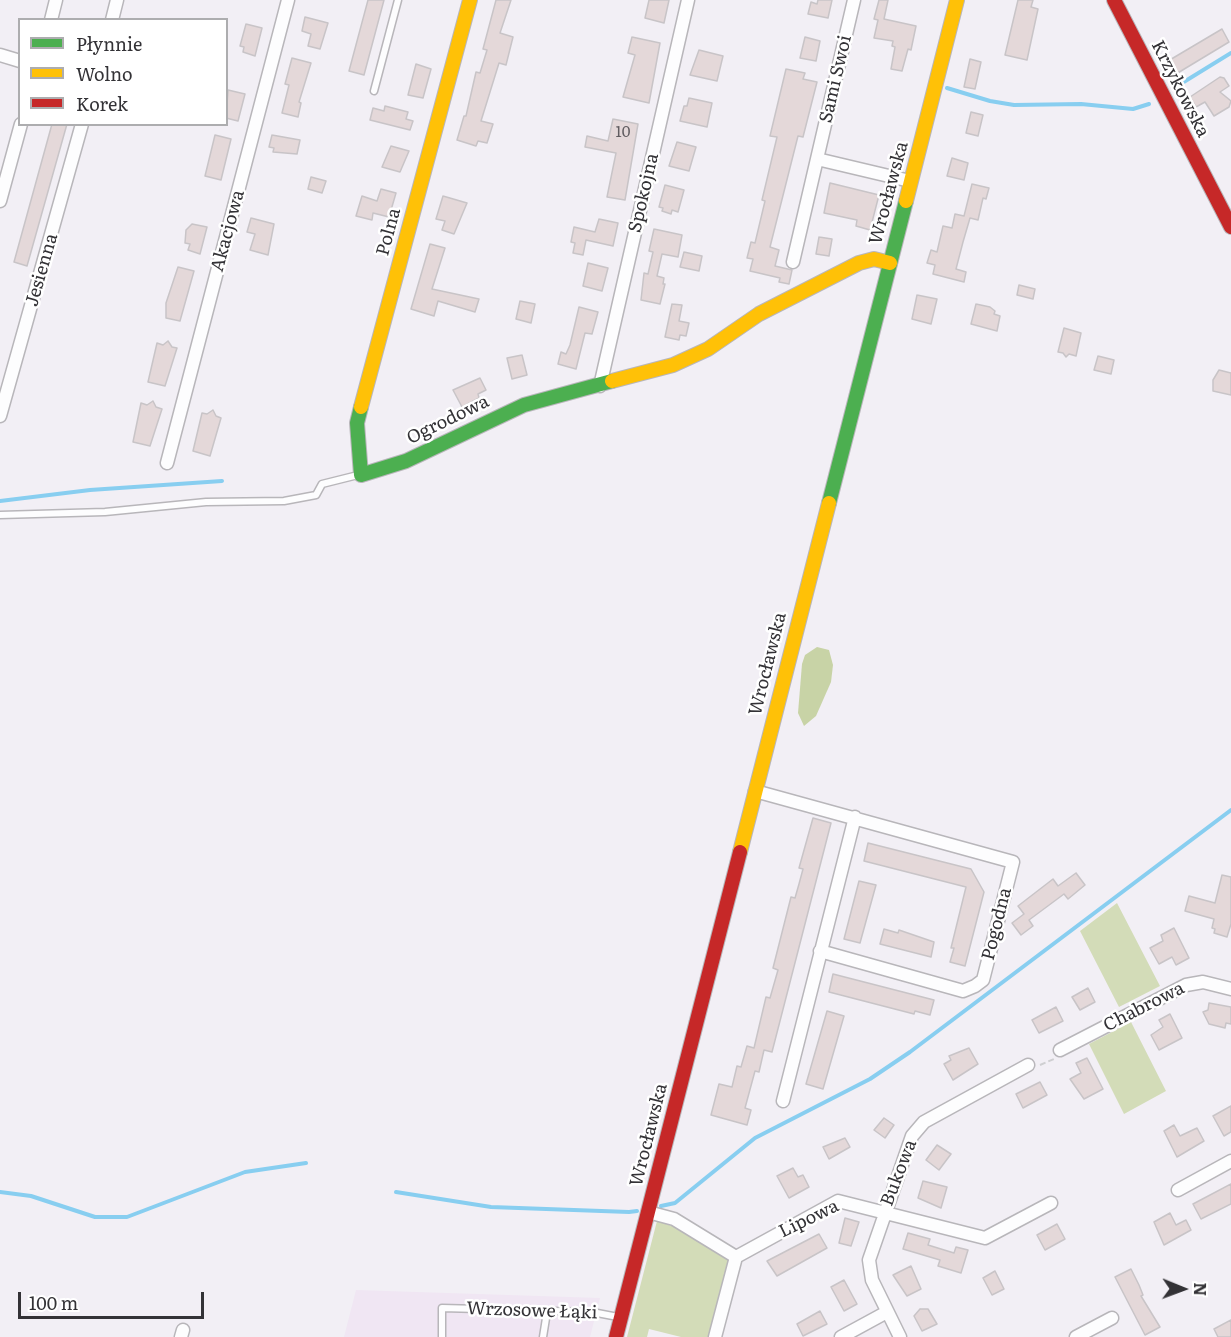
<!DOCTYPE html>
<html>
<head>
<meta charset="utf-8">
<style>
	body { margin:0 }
	#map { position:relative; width:1231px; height:1337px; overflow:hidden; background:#f2eff5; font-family:Literata,serif }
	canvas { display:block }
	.legend { position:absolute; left:18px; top:18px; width:210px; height:108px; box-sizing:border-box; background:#fff; border:2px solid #adadaf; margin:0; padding:8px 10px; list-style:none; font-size:18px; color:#333236 }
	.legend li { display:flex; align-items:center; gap:12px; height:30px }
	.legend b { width:30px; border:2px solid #adadaf }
	.north { position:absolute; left:1153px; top:1259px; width:60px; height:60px; -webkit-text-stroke:4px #fff; paint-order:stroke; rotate:91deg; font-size:16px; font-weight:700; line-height:24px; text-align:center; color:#333236 }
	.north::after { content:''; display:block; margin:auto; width:21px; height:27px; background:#333236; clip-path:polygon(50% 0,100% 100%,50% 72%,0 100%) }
	.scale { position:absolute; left:18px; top:1292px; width:186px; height:27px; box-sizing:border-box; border:3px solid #333236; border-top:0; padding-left:8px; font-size:18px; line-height:21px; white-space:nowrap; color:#333236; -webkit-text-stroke:4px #fff; paint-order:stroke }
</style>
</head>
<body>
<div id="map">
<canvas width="1231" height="1337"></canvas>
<ul class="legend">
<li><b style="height:8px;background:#4caf50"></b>Płynnie</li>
<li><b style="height:8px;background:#ffc107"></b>Wolno</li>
<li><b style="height:8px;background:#c62828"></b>Korek</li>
</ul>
<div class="north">N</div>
<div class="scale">100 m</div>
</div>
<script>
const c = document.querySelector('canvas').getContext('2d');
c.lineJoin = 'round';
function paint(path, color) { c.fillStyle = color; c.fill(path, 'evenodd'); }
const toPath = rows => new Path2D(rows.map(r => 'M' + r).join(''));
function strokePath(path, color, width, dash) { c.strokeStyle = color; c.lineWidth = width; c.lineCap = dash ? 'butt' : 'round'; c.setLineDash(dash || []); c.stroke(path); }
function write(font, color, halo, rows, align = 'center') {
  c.font = font + ' Literata,serif'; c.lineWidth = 5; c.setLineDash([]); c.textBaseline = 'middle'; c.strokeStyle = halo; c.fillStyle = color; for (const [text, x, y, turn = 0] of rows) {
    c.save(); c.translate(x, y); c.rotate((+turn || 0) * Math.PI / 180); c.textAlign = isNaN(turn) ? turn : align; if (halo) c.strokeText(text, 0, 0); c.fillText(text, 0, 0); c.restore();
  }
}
const commercial = toPath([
	[356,1290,600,1298,590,1337,344,1337]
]);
const green = toPath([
	[1117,903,1160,986,1119,1007,1080,931],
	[1131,1022,1166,1091,1124,1114,1089,1044],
	[657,1221,672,1226,729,1258,712,1333,708,1337,681,1337,649,1329,647,1337,627,1337]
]);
const forest = toPath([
	[817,647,829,650,833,665,831,682,816,716,804,726,798,713,802,664,805,655]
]);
const stream = toPath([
	[947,88,990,101,1014,105,1081,104,1133,109,1149,104],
	[1174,88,1231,53],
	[0,501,90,490,222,481],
	[0,1192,31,1196,95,1217,127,1217,245,1172,306,1163],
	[396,1192,491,1207,629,1212,637,1211],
	[661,1206,675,1203,755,1138,870,1079,910,1052,1231,810]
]);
const building = toPath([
	[368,0,384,0,364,75,349,71,368,0],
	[496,0,511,0,500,33,513,37,506,65,499,63,481,121,493,124,487,143,478,141,476,146,457,140,464,116,466,116,476,72,480,73,487,50,483,49,496,0],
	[649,0,669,0,664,23,645,18,649,0],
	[818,0,832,0,828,18,808,14,811,2,817,4,818,0],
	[879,0,888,0,884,19,916,26,911,50,908,49,902,71,891,69,895,47,892,46,893,41,874,38,878,20,874,19,879,0],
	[1018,0,1033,0,1031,7,1038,9,1027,60,1005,55,1018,0],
	[305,17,328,23,320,49,308,46,311,34,302,31,305,17],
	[246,24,262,28,255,56,243,52,244,47,240,46,246,24],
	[1222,29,1229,42,1176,74,1168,61,1222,29],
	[632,37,660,43,649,103,623,97,635,55,628,53,632,37],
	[805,37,820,41,816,61,800,58,805,37],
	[699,50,723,56,717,81,690,75,699,50],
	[292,58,311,63,299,102,301,103,298,117,282,113,289,85,285,84,292,58],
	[970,59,981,62,975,89,964,87,970,59],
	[416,64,431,69,423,98,408,95,416,64],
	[786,69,805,73,803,79,817,82,803,137,798,136,770,247,779,250,775,266,792,270,789,284,779,282,780,278,750,271,753,259,747,258,751,242,755,243,765,201,762,200,777,137,770,136,786,69],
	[1220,77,1224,78,1229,86,1220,92,1231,101,1229,107,1214,116,1205,102,1196,107,1190,97,1220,77],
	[228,90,245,94,238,121,226,118,228,90],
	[689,98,712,103,707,127,680,121,684,106,687,106,689,98],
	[385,106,408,112,406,119,413,121,410,130,370,120,373,108,384,111,385,106],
	[971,112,983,115,978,136,966,133,971,112],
	[613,119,638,124,625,200,607,197,616,153,585,147,587,136,608,141,613,119],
	[52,124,67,124,27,266,14,262,52,124],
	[215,135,231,139,221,180,205,176,215,135],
	[272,135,300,140,297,154,273,152,274,148,269,147,272,135],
	[677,142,696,147,689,171,669,166,677,142],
	[391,146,409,151,400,172,382,167,391,146],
	[952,158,968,163,964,180,947,176,952,158],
	[311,177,326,181,322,193,308,189,311,177],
	[830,183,879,195,870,230,856,226,857,220,824,213,830,183],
	[972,184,989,188,986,199,983,198,978,220,970,218,963,242,956,269,966,272,964,282,933,274,935,265,927,263,931,250,937,252,943,226,952,228,955,214,964,216,972,184],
	[665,185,684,190,678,212,672,210,671,214,662,211,663,208,659,207,665,185],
	[381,189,396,193,389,217,373,213,372,220,356,216,362,196,377,201,381,189],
	[443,196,467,203,454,234,442,230,445,221,436,219,443,196],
	[251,218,274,224,268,255,250,250,255,234,247,232,251,218],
	[599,219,618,223,613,246,586,240,583,255,573,253,575,243,571,242,574,227,595,232,599,219],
	[192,224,207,227,200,254,188,250,190,244,185,243,186,230,192,224],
	[654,229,682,235,678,257,662,254,657,276,664,278,663,284,665,284,660,304,641,300,644,273,648,274,653,252,649,251,654,229],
	[819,237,832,239,829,256,816,254,819,237],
	[430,244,445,248,432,289,479,299,475,312,438,301,434,316,411,309,430,244],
	[684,252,702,256,699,271,680,267,684,252],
	[588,263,608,268,602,291,583,286,588,263],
	[178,267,194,271,180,321,166,318,166,303,178,267],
	[1019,285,1035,289,1033,299,1017,295,1019,285],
	[917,295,937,299,931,324,912,319,917,295],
	[520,301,535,304,531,323,516,319,520,301],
	[672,304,682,305,679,321,689,323,686,336,680,335,679,340,665,337,672,304],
	[976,304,990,307,995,311,994,314,1000,316,997,331,971,324,976,304],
	[579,307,598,312,592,334,585,333,576,369,558,364,561,352,566,354,570,345,579,307],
	[1064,328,1081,333,1076,356,1069,354,1066,357,1063,353,1058,352,1064,328],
	[168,341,172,347,177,348,165,386,148,382,157,343,163,345,168,341],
	[522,355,527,375,512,379,507,358,522,355],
	[1098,356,1114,360,1111,374,1094,370,1098,356],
	[1219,370,1231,373,1231,395,1213,391,1213,380,1219,370],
	[480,378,486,390,478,394,479,398,462,407,453,390,480,378],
	[153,401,156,407,162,409,150,446,133,442,141,403,147,405,153,401],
	[213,410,216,416,221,418,210,456,193,451,202,413,207,414,213,410],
	[813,818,831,823,772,1052,764,1050,759,1072,755,1071,745,1108,751,1110,747,1125,711,1115,719,1084,732,1087,737,1066,741,1067,747,1046,754,1048,766,997,770,998,778,970,773,968,791,897,795,898,799,884,803,869,799,868,813,818],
	[868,843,971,869,984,892,965,966,950,962,954,948,951,948,966,887,864,861,868,843],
	[1076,873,1085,885,1068,899,1064,894,1029,920,1033,926,1021,935,1012,923,1024,914,1018,906,1053,879,1058,886,1076,873],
	[1222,875,1231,877,1231,924,1227,937,1214,933,1215,929,1212,928,1214,919,1185,911,1189,896,1215,903,1222,875],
	[859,881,876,885,860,943,844,939,859,881],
	[1174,928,1189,958,1176,965,1172,957,1159,964,1150,948,1163,941,1161,935,1174,928],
	[884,929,898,933,899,930,934,942,931,957,880,944,884,929],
	[833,974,934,1000,930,1015,915,1011,914,1014,829,992,833,974],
	[1088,988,1095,1002,1080,1010,1072,997,1088,988],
	[1209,1003,1231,1007,1231,1024,1226,1023,1225,1028,1209,1024,1203,1012,1208,1010,1209,1003],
	[1056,1007,1063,1021,1039,1033,1032,1020,1056,1007],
	[827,1011,844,1016,823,1089,806,1084,827,1011],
	[1170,1014,1182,1038,1159,1050,1151,1035,1163,1027,1159,1020,1170,1014],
	[969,1048,978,1064,953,1080,944,1064,951,1060,949,1056,969,1048],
	[1087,1058,1103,1089,1084,1099,1070,1079,1081,1073,1076,1063,1087,1058],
	[1040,1082,1047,1095,1023,1108,1016,1094,1040,1082],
	[1231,1106,1231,1132,1224,1136,1213,1116,1231,1106],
	[884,1118,894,1125,885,1138,874,1130,884,1118],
	[1174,1125,1180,1136,1197,1128,1204,1141,1177,1157,1164,1131,1174,1125],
	[845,1138,850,1147,829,1159,823,1147,845,1138],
	[937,1145,951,1154,939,1170,926,1160,937,1145],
	[793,1168,798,1177,803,1175,809,1187,789,1198,777,1176,793,1168],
	[923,1181,947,1187,941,1208,918,1198,923,1181],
	[1231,1184,1231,1204,1201,1219,1193,1204,1231,1184],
	[1170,1213,1176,1225,1186,1220,1191,1230,1164,1245,1154,1222,1170,1213],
	[845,1218,859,1222,851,1246,839,1243,845,1218],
	[1057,1224,1065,1239,1045,1250,1037,1235,1057,1224],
	[908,1233,930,1239,928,1245,954,1253,956,1247,968,1250,961,1273,938,1266,940,1260,903,1249,908,1233],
	[819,1234,827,1248,777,1276,767,1261,819,1234],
	[911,1266,921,1289,907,1296,893,1275,911,1266],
	[1131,1269,1139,1285,1143,1295,1141,1296,1160,1327,1145,1335,1115,1277,1131,1269],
	[995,1271,1004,1289,992,1295,983,1278,995,1271],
	[844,1280,857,1304,844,1311,831,1287,844,1280],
	[920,1309,928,1309,937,1324,922,1331,914,1316,920,1309],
	[820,1311,827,1324,803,1336,797,1324,820,1311],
	[1231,1320,1231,1337,1218,1337,1214,1329,1231,1320]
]);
const path = toPath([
	[1040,1065,1054,1059]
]);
const lane = toPath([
	[374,91,398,0],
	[0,515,105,512,206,502,284,501,316,495,322,484,358,475],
	[442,1337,442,1308,592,1312,618,1317],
	[543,1337,547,1312]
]);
const street = toPath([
	[51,20,56,0],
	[112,20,117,0],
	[0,55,20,61],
	[817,159,910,181],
	[0,201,21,124],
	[793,262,854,0],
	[600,386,688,0],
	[0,416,82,124],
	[167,463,288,0],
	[755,791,1013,862,983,980,975,986,963,991,820,951],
	[1060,1050,1186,985,1203,982,1231,989],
	[783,1101,855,817],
	[1178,1190,1231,1161],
	[648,1212,674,1219,736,1257],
	[181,1337,183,1330],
	[715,1337,736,1257,838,1201,985,1238,1051,1203],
	[841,1337,887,1312],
	[900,1337,872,1280,869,1260,912,1136,924,1122,1028,1065],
	[1076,1337,1112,1318]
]);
const fast = toPath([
	[361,407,357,423,361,475,406,461,524,405,612,381],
	[829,503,906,201]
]);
const slow = toPath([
	[906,201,957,0],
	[612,381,673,365,708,349,759,314,859,263,874,259,890,263],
	[361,407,470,0],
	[740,852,829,503]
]);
const jam = toPath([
	[1114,0,1231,227],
	[616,1337,740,852]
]);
const numberNames = [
	["10",623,133]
];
const streetNames = [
	["Sami Swoi",836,79,-77],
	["Krzykowska",1180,89,63],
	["Spokojna",644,193,-77],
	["Wrocławska",889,193,-75],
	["Akacjowa",228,231,-75],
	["Polna",389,232,-75],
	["Jesienna",42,270,-74],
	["Ogrodowa",448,420,-26],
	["Wrocławska",768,664,-76],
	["Pogodna",997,924,-76],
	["Chabrowa",1144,1007,-27],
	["Wrocławska",649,1135,-76],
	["Bukowa",899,1173,-69],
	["Lipowa",809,1219,-26],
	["Wrzosowe Łąki",532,1311,2]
];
paint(commercial, '#f0e6f3');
paint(green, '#d3dcb8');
paint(forest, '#c8d3a6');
strokePath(stream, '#88cef0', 4);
paint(building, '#e4d8d9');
strokePath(building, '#c8c4c7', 1.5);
strokePath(lane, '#b8b6ba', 9);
strokePath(street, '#b8b6ba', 15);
strokePath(fast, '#b8b6ba', 16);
strokePath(slow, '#b8b6ba', 16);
strokePath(jam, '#b8b6ba', 16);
strokePath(path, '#cfcfd1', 2, [6, 3]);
strokePath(lane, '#fdfdfe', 6);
strokePath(street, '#fdfdfe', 12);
strokePath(fast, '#4caf50', 14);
strokePath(slow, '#ffc107', 14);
strokePath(jam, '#c62828', 14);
write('15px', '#605c60', null, numberNames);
write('18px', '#333236', '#fff', streetNames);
</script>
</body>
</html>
